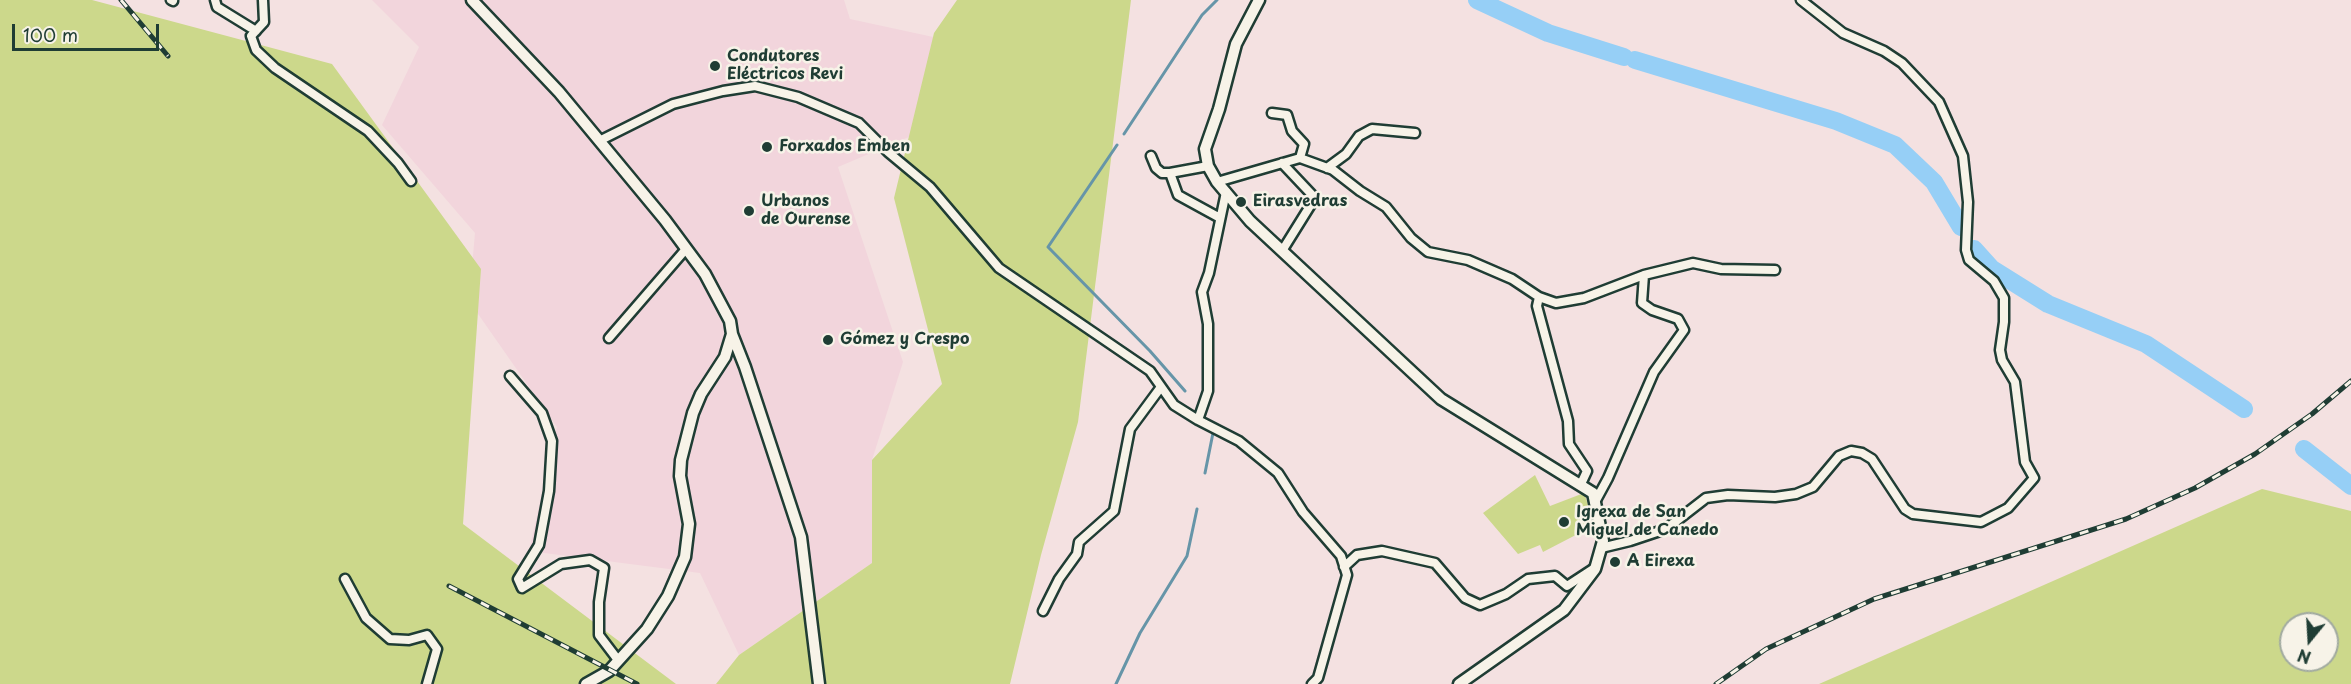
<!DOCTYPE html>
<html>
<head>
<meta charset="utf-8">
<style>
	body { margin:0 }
	#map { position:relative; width:2351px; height:684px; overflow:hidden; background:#f4e1e1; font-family:"Playpen Sans",sans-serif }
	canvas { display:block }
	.north { position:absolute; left:2279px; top:612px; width:60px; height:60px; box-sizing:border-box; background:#f7f3e8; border:2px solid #a1aaa0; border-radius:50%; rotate:198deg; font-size:16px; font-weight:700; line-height:24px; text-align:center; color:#1f3d34 }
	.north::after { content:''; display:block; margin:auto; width:21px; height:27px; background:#1f3d34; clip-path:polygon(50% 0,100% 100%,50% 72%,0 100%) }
	.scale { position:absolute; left:12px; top:24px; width:147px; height:27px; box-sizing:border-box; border:3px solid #1f3d34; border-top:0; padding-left:8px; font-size:18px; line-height:21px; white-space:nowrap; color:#1f3d34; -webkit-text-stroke:4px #f7f3e8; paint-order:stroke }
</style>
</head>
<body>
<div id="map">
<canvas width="2351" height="684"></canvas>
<div class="north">N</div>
<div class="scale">100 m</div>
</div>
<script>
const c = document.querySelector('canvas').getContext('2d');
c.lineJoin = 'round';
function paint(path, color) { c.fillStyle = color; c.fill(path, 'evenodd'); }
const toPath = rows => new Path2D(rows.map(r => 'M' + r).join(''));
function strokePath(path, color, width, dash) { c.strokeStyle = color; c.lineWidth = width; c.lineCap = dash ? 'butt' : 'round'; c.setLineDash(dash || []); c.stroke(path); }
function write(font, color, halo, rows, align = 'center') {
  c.font = font + ' "Playpen Sans",sans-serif'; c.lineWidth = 5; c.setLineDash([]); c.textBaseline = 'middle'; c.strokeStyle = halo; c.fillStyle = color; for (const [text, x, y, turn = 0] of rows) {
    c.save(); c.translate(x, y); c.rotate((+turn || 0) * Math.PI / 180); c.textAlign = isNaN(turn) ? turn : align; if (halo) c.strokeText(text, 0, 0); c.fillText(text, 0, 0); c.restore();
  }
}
const built = toPath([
	[372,0,844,0,850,19,961,43,975,109,838,167,903,362,872,460,872,563,739,655,700,573,529,551,557,427,469,301,475,233,382,125,419,47]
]);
const green = toPath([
	[0,0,92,0,332,64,481,269,463,524,676,684,0,684],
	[957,0,1131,0,1078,422,1041,555,1010,684,716,684,739,655,872,563,872,460,942,384,894,198,934,33],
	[1535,475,1550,506,1584,493,1595,525,1543,552,1540,545,1518,554,1483,513],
	[2262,489,2351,511,2351,684,1819,684],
	[2291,624,2327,624,2327,660,2291,660]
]);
const stream = toPath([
	[1124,134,1202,15,1217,0],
	[1117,145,1048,247,1150,351,1185,391],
	[1205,473,1213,433],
	[1116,684,1140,633,1187,556,1197,509]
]);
const river = toPath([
	[1477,0,1548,33,1624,57],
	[1635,60,1836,121,1895,145,1934,182,1961,227],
	[1974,249,1992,269,2048,304,2146,344,2244,409],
	[2304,449,2351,486]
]);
const minor = toPath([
	[171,0,173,1],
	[215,0,217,7,256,31],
	[263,0,264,22,251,36,256,50,275,68,368,131,398,163,411,181],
	[1272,113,1287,115,1292,131,1304,144,1300,158],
	[599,141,673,104,723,91,755,86,798,97,859,123,888,152,930,187,999,268,1150,371,1174,405,1198,420,1239,441,1278,473,1303,512,1341,556,1347,575,1318,678,1312,684],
	[1151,156,1156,168,1162,173,1170,173,1208,166],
	[1282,163,1315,198,1282,251],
	[1327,168,1346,154,1359,136,1372,129,1415,133],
	[1170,173,1178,195,1220,218],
	[1217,182,1300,158,1333,170,1360,191,1386,207,1411,238,1428,252,1468,260,1512,279,1539,297,1556,303,1584,298,1644,275,1693,263,1721,269,1775,270],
	[1539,297,1537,306,1568,421,1569,444,1587,471,1581,484],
	[609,338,686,249],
	[510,376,542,413,552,441,549,491,539,545,518,579,522,588,561,564,590,560,604,568,599,602,599,635,618,660],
	[1198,420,1208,391,1208,324,1202,292,1209,273,1226,192],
	[1595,502,1608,478,1654,372,1684,330,1678,319,1652,310,1642,303,1644,275],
	[1601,548,1630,541,1666,529,1706,498,1728,495,1775,497,1796,494,1813,487,1839,456,1851,451,1862,453,1872,459,1905,509,1913,514,1981,522,2008,508,2034,478,2025,462,2015,382,2002,360,2000,350,2004,322,2004,298,1994,281,1969,260,1966,250,1968,202,1963,156,1939,102,1902,63,1884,51,1843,33,1801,0],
	[1344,567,1357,555,1382,551,1435,563,1465,598,1480,605,1506,594,1528,579,1555,576,1567,586,1593,569],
	[345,579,366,618,390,639,409,640,427,635,437,649,427,684],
	[1043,611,1059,579,1077,554,1079,542,1114,511,1130,429,1161,387]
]);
const tertiary = toPath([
	[472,0,559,92,665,220,705,274,730,321,732,334,745,367,801,537,819,684],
	[1259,0,1236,44,1219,109,1205,149,1208,166,1217,182,1250,221,1441,399,1593,493,1603,541,1595,569,1564,610,1459,684],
	[586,684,609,671,647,629,668,596,685,557,689,524,680,476,681,460,693,413,701,394,725,357,732,334]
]);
const rail = toPath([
	[121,0,168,56],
	[449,586,637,684],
	[1716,684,1766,649,1874,599,2126,519,2195,488,2255,454,2312,414,2351,381]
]);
const markers = [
	[715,66,6,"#1f3d34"],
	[767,147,6,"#1f3d34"],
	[1241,202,6,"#1f3d34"],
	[749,211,6,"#1f3d34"],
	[828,340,6,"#1f3d34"],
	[1564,522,6,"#1f3d34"],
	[1615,562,6,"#1f3d34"]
];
const poiNames = [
	["Condutores",727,57],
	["Eléctricos Revi",727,75],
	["Forxados Emben",779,147],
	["Urbanos",761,202],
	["de Ourense",761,220],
	["Eirasvedras",1253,202],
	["Gómez y Crespo",840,340],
	["Igrexa de San",1576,513],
	["Miguel de Canedo",1576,531],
	["A Eirexa",1627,562]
];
paint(built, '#f2d5dc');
paint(green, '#ccd88b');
strokePath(stream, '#6695a8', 3);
strokePath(river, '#96cff6', 18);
strokePath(minor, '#1f3d34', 13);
strokePath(tertiary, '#1f3d34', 15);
strokePath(minor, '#f7f3e8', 8);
strokePath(tertiary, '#f7f3e8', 10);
strokePath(rail, '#1f3d34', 5);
strokePath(rail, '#f7f3e8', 3, [9]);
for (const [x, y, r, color] of markers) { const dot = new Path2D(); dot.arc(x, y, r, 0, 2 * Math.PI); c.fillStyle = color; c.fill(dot); strokePath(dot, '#f7f3e8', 2); }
write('bold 16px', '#1f3d34', '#f7f3e8', poiNames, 'left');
</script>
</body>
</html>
